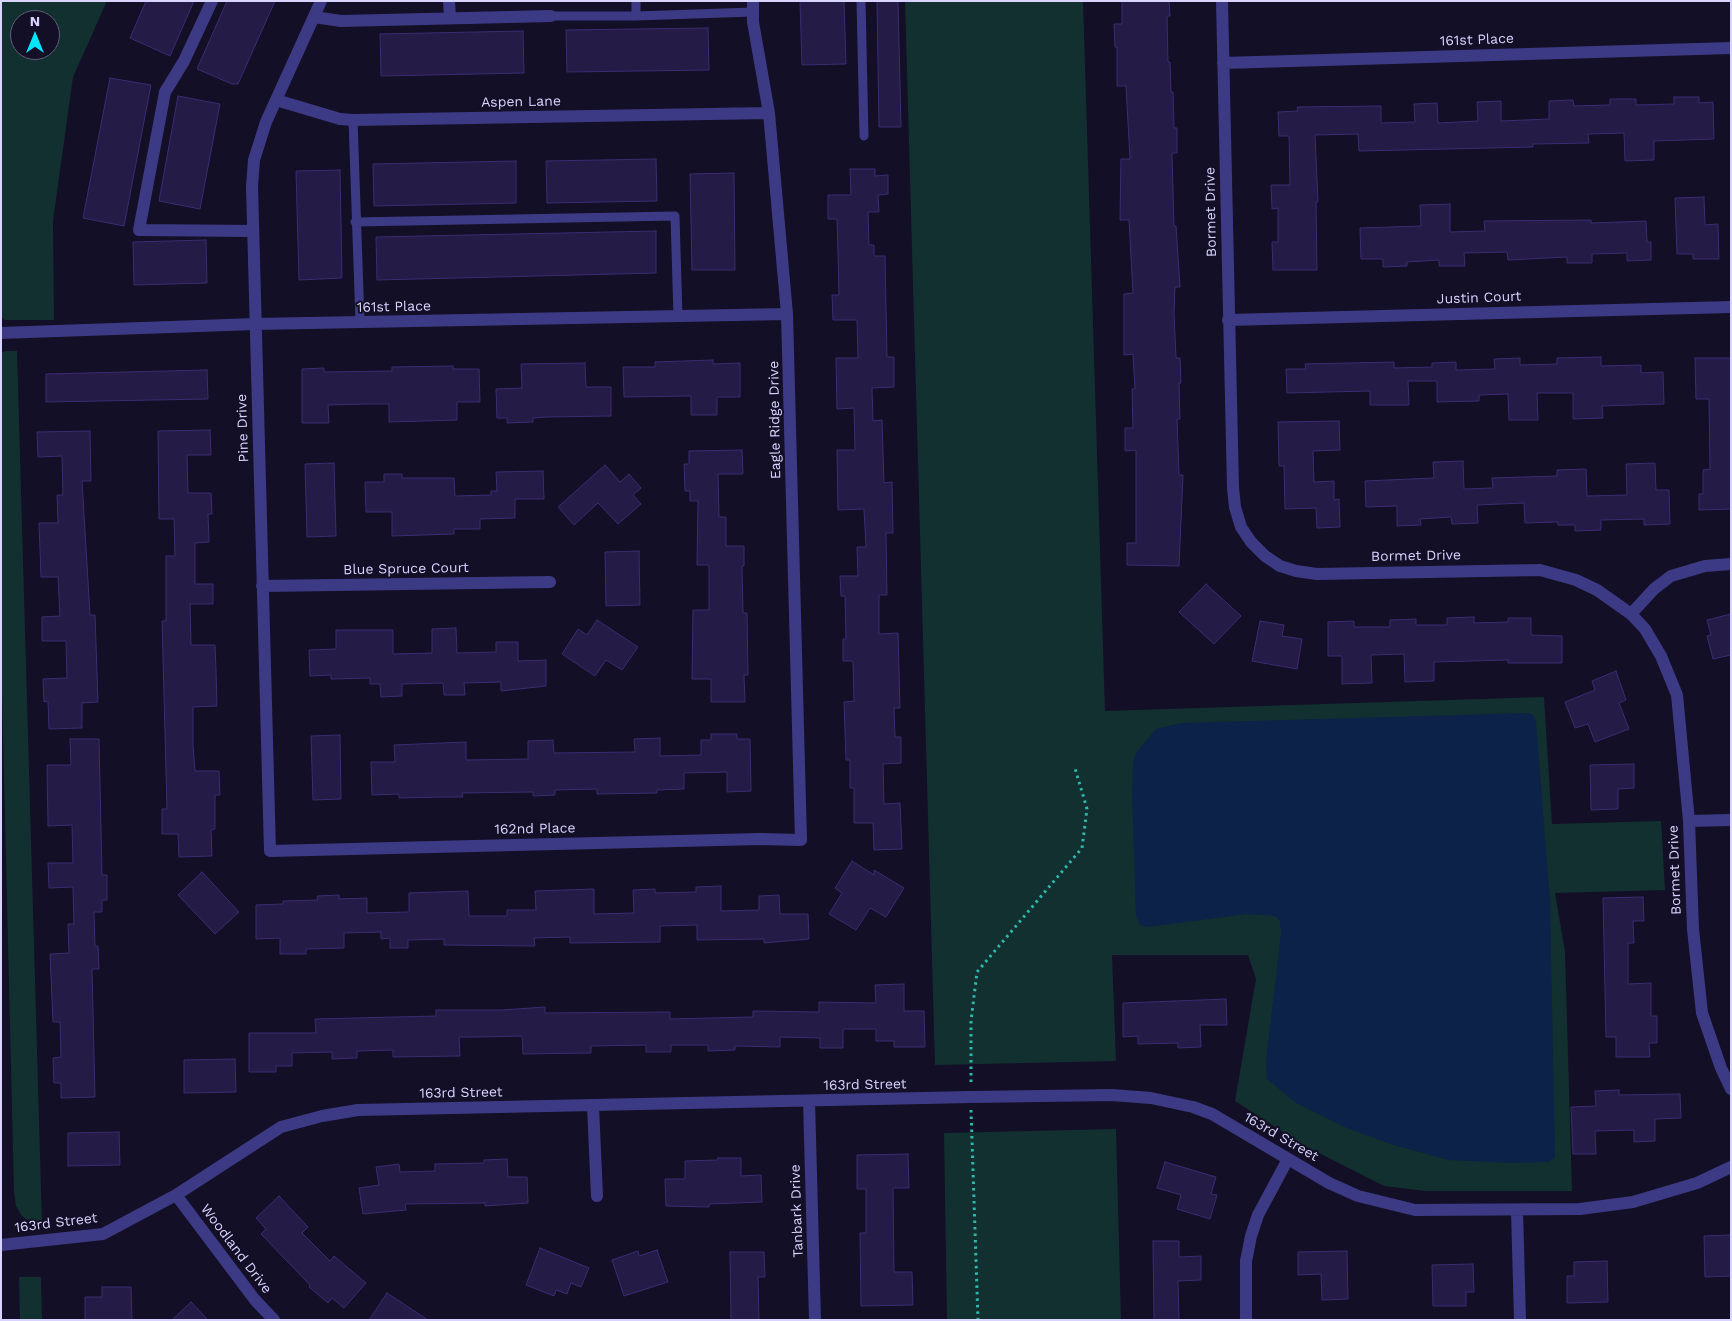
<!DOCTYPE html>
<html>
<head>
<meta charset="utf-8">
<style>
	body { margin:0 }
	#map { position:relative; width:1732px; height:1321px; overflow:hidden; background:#130f26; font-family:"Work Sans",sans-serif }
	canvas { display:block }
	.frame { position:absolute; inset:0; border:2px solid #d9d4ff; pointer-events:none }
	.north { position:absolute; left:10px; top:10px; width:50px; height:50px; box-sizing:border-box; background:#130f26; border:1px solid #625e7d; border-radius:50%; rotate:0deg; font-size:14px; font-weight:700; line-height:20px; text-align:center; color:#d9d4ff }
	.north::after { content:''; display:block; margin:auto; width:18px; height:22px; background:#00e5ff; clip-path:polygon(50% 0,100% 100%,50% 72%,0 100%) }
</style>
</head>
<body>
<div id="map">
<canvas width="1732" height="1321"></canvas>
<div class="frame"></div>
<div class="north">N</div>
</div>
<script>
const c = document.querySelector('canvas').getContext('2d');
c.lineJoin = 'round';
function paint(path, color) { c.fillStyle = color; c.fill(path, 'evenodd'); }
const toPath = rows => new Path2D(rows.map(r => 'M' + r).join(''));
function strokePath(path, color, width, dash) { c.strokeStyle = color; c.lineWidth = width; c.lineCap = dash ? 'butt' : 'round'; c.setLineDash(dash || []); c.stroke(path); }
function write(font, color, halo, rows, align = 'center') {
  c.font = font + ' "Work Sans",sans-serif'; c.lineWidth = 4; c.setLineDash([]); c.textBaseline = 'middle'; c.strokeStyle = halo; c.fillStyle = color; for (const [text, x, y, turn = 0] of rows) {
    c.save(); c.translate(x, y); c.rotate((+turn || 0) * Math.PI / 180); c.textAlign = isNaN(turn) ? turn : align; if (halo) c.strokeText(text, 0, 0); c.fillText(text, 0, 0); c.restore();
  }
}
const green = toPath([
	[1,1,107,1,73,77,53,221,54,320,5,320,1,317],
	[20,20,50,20,50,50,20,50],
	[905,1,1083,1,1105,711,1544,697,1552,824,1661,821,1665,890,1555,893,1565,952,1572,1191,1426,1191,1384,1186,1303,1145,1235,1101,1256,979,1248,955,1112,955,1116,1061,935,1065],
	[5,351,17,351,42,1224,30,1222,22,1216,16,1206,14,1192,1,652,1,353],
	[1116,1129,1121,1320,947,1320,944,1133],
	[19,1277,41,1277,42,1320,20,1320]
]);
const water = toPath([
	[1528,713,1533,715,1536,722,1550,901,1555,1158,1548,1162,1509,1163,1448,1160,1390,1144,1347,1128,1296,1103,1267,1079,1266,1060,1281,934,1280,921,1275,916,1247,914,1147,927,1140,925,1136,916,1132,793,1133,764,1135,754,1156,729,1181,723]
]);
const building = toPath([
	[146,1,194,1,170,56,130,38,146,1],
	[227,1,275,1,238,84,232,84,197,69,227,1],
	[800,1,844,1,846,64,802,65,800,1],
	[877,1,898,1,901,127,879,127,877,1],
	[1122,1,1169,1,1170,16,1167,16,1168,62,1170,62,1171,92,1173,92,1174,128,1177,128,1177,153,1172,153,1174,226,1176,226,1180,287,1175,287,1174,313,1176,358,1180,358,1181,383,1179,383,1180,419,1177,419,1179,475,1183,475,1179,566,1127,565,1127,543,1136,543,1136,450,1125,451,1125,428,1133,428,1132,389,1135,389,1133,354,1124,355,1124,294,1133,293,1129,220,1120,220,1121,159,1130,159,1126,86,1117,86,1117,47,1115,47,1114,24,1122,24,1122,1],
	[708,28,709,70,567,72,566,30,708,28],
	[523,31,524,73,381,76,380,34,523,31],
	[110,78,151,85,124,226,83,218,110,78],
	[178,96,220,104,200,209,159,201,178,96],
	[1674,97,1699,97,1699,103,1713,102,1714,139,1654,141,1654,160,1625,161,1624,133,1588,134,1589,143,1533,144,1533,147,1359,151,1358,134,1315,135,1318,202,1316,202,1317,270,1273,270,1272,242,1278,242,1278,208,1272,209,1271,185,1290,185,1289,136,1279,136,1278,112,1298,111,1297,107,1381,106,1381,123,1415,122,1414,104,1437,103,1438,123,1478,121,1477,102,1501,101,1501,121,1549,119,1549,101,1573,100,1574,106,1610,105,1610,99,1636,99,1636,105,1674,104,1674,97],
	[656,159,657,201,547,203,546,161,656,159],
	[516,161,516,203,374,206,373,164,516,161],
	[850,169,875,169,875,176,888,175,888,194,878,195,879,212,868,212,869,245,874,245,874,256,885,256,887,357,894,357,894,387,872,388,873,421,882,420,884,483,892,482,893,533,886,533,887,595,879,595,879,634,898,633,900,708,894,708,895,737,901,737,901,763,883,764,884,804,900,803,902,849,874,850,873,823,854,823,854,788,850,788,850,760,846,760,844,702,854,701,853,661,843,661,843,639,846,639,845,596,841,596,840,576,858,576,857,547,866,547,864,509,838,510,837,450,855,450,854,408,837,409,836,358,858,358,857,320,833,320,832,295,839,295,838,253,837,219,828,219,828,195,851,195,850,169],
	[340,170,342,278,299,280,296,171,340,170],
	[734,173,735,270,692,270,690,174,734,173],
	[1704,197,1705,225,1718,224,1719,259,1693,259,1693,254,1677,254,1675,198,1704,197],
	[1450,204,1450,232,1485,231,1484,221,1591,220,1591,223,1646,221,1647,242,1651,242,1651,260,1627,261,1627,253,1592,254,1592,263,1567,263,1567,257,1508,260,1507,252,1464,253,1465,266,1439,266,1439,260,1407,262,1407,266,1383,267,1383,259,1361,259,1360,228,1421,226,1420,205,1450,204],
	[656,231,656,273,377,280,376,237,656,231],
	[206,240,207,283,134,285,133,242,206,240],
	[1601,357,1601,366,1641,365,1641,373,1663,372,1664,404,1602,406,1603,418,1573,419,1573,393,1537,393,1538,420,1509,420,1508,394,1479,395,1479,401,1437,402,1437,381,1408,381,1409,405,1370,405,1370,391,1287,393,1286,369,1306,369,1305,364,1394,362,1394,368,1432,367,1432,363,1456,362,1456,370,1495,369,1494,359,1520,358,1520,365,1557,364,1557,358,1601,357],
	[1695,358,1731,358,1731,509,1699,510,1699,494,1703,494,1703,470,1710,469,1709,399,1696,399,1695,358],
	[713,360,713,364,740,363,740,397,717,397,717,415,691,415,691,396,624,397,623,367,655,367,655,362,713,360],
	[585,363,586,387,611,387,611,416,547,417,533,418,533,422,507,423,507,418,497,418,496,389,522,388,521,364,585,363],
	[453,366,453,369,479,369,480,402,457,402,457,420,389,422,389,404,366,404,328,405,329,423,302,423,302,369,324,368,324,372,392,371,392,367,453,366],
	[207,370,208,399,46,402,46,374,207,370],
	[1339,421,1340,450,1313,451,1314,482,1334,481,1334,500,1339,499,1340,527,1317,528,1316,508,1285,509,1284,466,1279,466,1278,422,1339,421],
	[210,430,211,455,187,455,188,493,211,493,212,514,208,514,209,542,195,543,195,584,213,584,213,604,190,604,191,645,215,645,216,670,217,706,193,707,193,745,195,771,219,771,220,795,215,795,215,829,211,830,212,856,179,857,178,834,162,834,162,809,167,809,162,621,166,621,166,556,175,556,174,519,159,519,158,431,210,430],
	[90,431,91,481,82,481,90,615,95,615,98,702,82,703,82,728,49,729,48,701,44,702,43,679,67,678,66,641,42,641,42,617,60,616,58,577,41,577,39,523,58,523,57,495,63,495,62,456,38,457,37,432,90,431],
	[742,450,743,474,718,474,719,517,726,517,726,546,744,546,744,566,742,566,743,613,747,613,748,675,744,675,745,702,711,702,711,679,692,679,693,610,709,610,709,565,697,565,698,501,690,501,690,491,685,491,684,464,689,464,689,451,742,450],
	[1463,461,1464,489,1493,488,1492,478,1557,476,1557,470,1586,469,1587,496,1627,495,1626,464,1655,463,1656,490,1669,490,1670,524,1644,525,1644,519,1601,520,1601,530,1575,531,1575,525,1558,525,1558,522,1525,523,1524,503,1477,505,1478,523,1452,524,1451,517,1420,519,1421,525,1397,526,1397,506,1366,507,1365,481,1434,478,1433,462,1463,461],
	[334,463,336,536,307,537,305,464,334,463],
	[605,465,620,482,629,474,641,488,633,495,641,504,618,524,598,503,574,525,558,507,605,465],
	[543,471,544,499,515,499,515,518,480,519,480,529,454,529,454,534,392,536,392,512,366,512,365,482,384,482,384,474,402,474,402,478,454,478,455,496,491,495,491,491,497,491,496,472,543,471],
	[639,551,640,605,606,606,605,552,639,551],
	[1206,584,1241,616,1214,644,1179,612,1206,584],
	[1731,614,1731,655,1713,659,1707,636,1711,635,1707,620,1731,614],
	[1474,617,1474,623,1508,622,1508,618,1531,618,1531,635,1562,636,1562,663,1508,663,1508,660,1434,662,1434,681,1405,682,1404,654,1371,655,1372,683,1342,684,1342,656,1328,656,1328,622,1354,621,1354,627,1390,627,1390,620,1416,619,1416,625,1447,625,1447,618,1474,617],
	[597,620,638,647,622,670,606,660,595,676,562,654,578,629,587,635,597,620],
	[1260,621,1284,625,1282,636,1302,639,1297,669,1252,661,1260,621],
	[456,628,457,653,496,652,496,642,518,642,518,661,546,660,546,686,501,691,501,682,464,683,465,695,444,695,443,683,402,684,402,696,381,697,380,684,370,684,370,678,331,679,331,675,310,676,309,650,336,649,336,630,393,630,393,654,432,653,432,629,456,628],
	[1616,671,1626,700,1619,703,1629,729,1595,742,1588,724,1575,728,1565,702,1595,690,1592,681,1616,671],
	[711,734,737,734,737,739,750,739,751,791,727,792,727,772,684,773,684,789,657,790,657,793,597,794,597,789,555,790,555,795,533,796,533,792,462,793,463,797,441,797,399,798,399,794,372,795,371,762,395,762,394,745,466,742,466,760,528,759,528,741,553,740,554,753,635,752,634,739,660,738,660,756,701,755,701,740,711,740,711,734],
	[340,735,341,799,313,800,311,736,340,735],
	[70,739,99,739,102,875,107,875,107,900,102,900,102,912,94,912,95,946,98,946,99,969,92,969,95,1097,61,1098,61,1083,54,1083,53,1058,61,1057,60,1022,53,1022,50,954,69,953,68,924,74,924,73,887,49,888,48,863,73,863,72,825,48,826,47,765,71,765,70,739],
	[1634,764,1634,788,1618,789,1618,809,1591,810,1590,765,1634,764],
	[852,861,874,875,874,870,904,888,886,917,870,908,856,930,829,914,842,893,835,888,852,861],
	[202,872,239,912,215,934,178,895,202,872],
	[721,886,721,911,759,910,759,896,779,895,780,914,808,914,809,939,764,943,764,939,697,940,697,925,660,926,660,942,570,943,570,937,534,938,535,946,444,945,444,939,408,940,408,948,390,948,390,938,381,939,381,932,344,933,344,948,306,949,306,954,280,954,280,938,256,939,256,905,283,904,283,901,318,900,317,896,339,895,339,899,367,898,367,913,409,912,409,893,468,891,469,916,507,916,507,910,536,910,535,891,594,889,594,914,634,913,633,890,655,889,655,893,696,892,696,887,721,886],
	[1643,897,1644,921,1633,921,1634,943,1628,943,1628,984,1651,983,1651,1016,1657,1016,1657,1043,1649,1043,1650,1057,1616,1057,1616,1037,1606,1037,1603,898,1643,897],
	[904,984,904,1011,924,1011,925,1047,894,1047,894,1041,876,1041,876,1029,843,1029,843,1048,820,1048,820,1038,780,1037,780,1047,735,1046,735,1050,708,1051,708,1045,671,1045,671,1052,646,1052,646,1045,591,1046,591,1053,523,1054,522,1036,479,1037,459,1037,460,1056,393,1057,393,1050,357,1051,357,1058,332,1059,332,1052,292,1053,292,1066,276,1066,276,1072,249,1072,249,1033,316,1033,315,1019,436,1016,436,1010,502,1010,545,1007,545,1013,670,1012,670,1019,753,1017,753,1011,819,1012,819,1002,876,1003,875,985,904,984],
	[1226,999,1227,1025,1200,1025,1201,1047,1178,1048,1178,1043,1138,1044,1138,1036,1123,1037,1123,1003,1226,999],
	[235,1059,236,1092,184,1093,184,1060,235,1059],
	[1619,1090,1619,1095,1680,1094,1681,1118,1655,1119,1655,1141,1634,1142,1634,1130,1595,1131,1596,1154,1573,1154,1571,1107,1596,1106,1595,1091,1619,1090],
	[119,1132,120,1165,68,1166,68,1133,119,1132],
	[908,1154,909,1188,893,1188,894,1272,912,1272,913,1305,861,1306,860,1233,866,1233,866,1189,857,1189,857,1155,908,1154],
	[718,1158,741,1158,741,1176,761,1175,762,1202,709,1204,709,1207,666,1206,665,1179,685,1179,685,1161,718,1160,718,1158],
	[507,1159,508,1177,527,1177,528,1203,485,1206,485,1203,405,1204,406,1210,363,1214,359,1188,379,1185,376,1167,399,1164,400,1172,435,1171,435,1164,484,1163,484,1160,507,1159],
	[1165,1162,1216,1177,1211,1194,1217,1195,1210,1219,1177,1209,1181,1195,1157,1188,1165,1162],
	[279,1196,308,1227,302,1233,330,1261,334,1256,366,1283,344,1308,332,1298,328,1303,309,1287,310,1285,261,1234,266,1229,256,1218,279,1196],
	[1731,1235,1731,1276,1705,1277,1704,1236,1731,1235],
	[1153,1241,1179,1241,1179,1257,1201,1256,1201,1280,1178,1281,1179,1320,1154,1320,1153,1241],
	[540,1248,589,1268,581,1287,571,1283,567,1294,556,1290,554,1296,526,1285,540,1248],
	[657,1250,668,1282,624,1296,612,1260,638,1251,639,1256,657,1250],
	[1347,1251,1348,1299,1322,1300,1321,1274,1298,1275,1298,1252,1347,1251],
	[730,1252,764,1252,765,1277,758,1277,759,1320,731,1320,730,1252],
	[1607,1261,1608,1302,1567,1303,1567,1276,1574,1276,1574,1262,1607,1261],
	[1473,1264,1474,1292,1466,1292,1466,1306,1433,1306,1432,1265,1473,1264],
	[102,1287,131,1287,132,1320,85,1320,85,1297,102,1297,102,1287],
	[387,1293,428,1320,369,1320,387,1293],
	[191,1302,208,1320,172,1320,191,1302]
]);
const path = toPath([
	[971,1082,971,1021,977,972,1082,848,1087,809,1075,768],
	[971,1110,978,1320]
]);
const service = toPath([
	[636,1,636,16],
	[861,1,864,136],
	[551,16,636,16,753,12],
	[353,120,360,322],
	[355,222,675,216,678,317]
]);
const minor = toPath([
	[212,1,184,61,165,92,139,230,253,231],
	[321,1,266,122,254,160,252,186,270,851,760,839,801,840,787,314,769,113,753,22,753,1],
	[449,1,450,18],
	[1222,1,1233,488,1235,507,1241,527,1251,542,1265,556,1280,566,1296,571,1317,574,1540,570,1576,580,1597,590,1631,614,1645,629,1661,656,1677,695,1689,821,1693,929,1702,1013,1721,1068,1731,1089],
	[314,17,341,21,551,16],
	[1223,63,1731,48],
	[276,100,340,119,353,120,769,113],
	[1228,320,1731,307],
	[1,333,255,324,787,314],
	[262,586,550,582],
	[1631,614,1654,589,1671,576,1705,566,1731,564],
	[1689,821,1731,820],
	[809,1101,815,1320],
	[593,1106,597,1196],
	[176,1195,255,1300,274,1320],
	[1517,1210,1520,1320],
	[1,1245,103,1234,176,1195,281,1127,322,1116,358,1110,971,1097,1112,1095,1151,1098,1193,1107,1212,1114,1329,1183,1358,1196,1415,1210,1580,1209,1633,1202,1697,1183,1731,1167],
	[1246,1320,1246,1261,1251,1236,1258,1215,1288,1159]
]);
const streetNames = [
	["161st Place",1477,40,-2],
	["Aspen Lane",521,102,-1],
	["Bormet Drive",1211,212,-91],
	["Justin Court",1479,298,-2],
	["161st Place",394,307,-1],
	["Eagle Ridge Drive",775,420,-91],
	["Pine Drive",243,428,-92],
	["Bormet Drive",1416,556,-1],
	["Blue Spruce Court",406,569,-1],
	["162nd Place",535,829,-1],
	["Bormet Drive",1675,870,-92],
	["163rd Street",865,1085,-1],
	["163rd Street",461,1093,-1],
	["163rd Street",1281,1137,30],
	["Tanbark Drive",797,1211,-92],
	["163rd Street",56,1223,-7],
	["Woodland Drive",236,1249,53]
];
paint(green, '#12302f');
paint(water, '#0c2248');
paint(building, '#241b47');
strokePath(building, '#3b2d73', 1);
strokePath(path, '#2fb8b0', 3, [2.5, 4]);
strokePath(service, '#3d3a85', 9);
strokePath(minor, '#3d3a85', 12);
write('14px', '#d9d4ff', '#130f26', streetNames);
</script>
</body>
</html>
